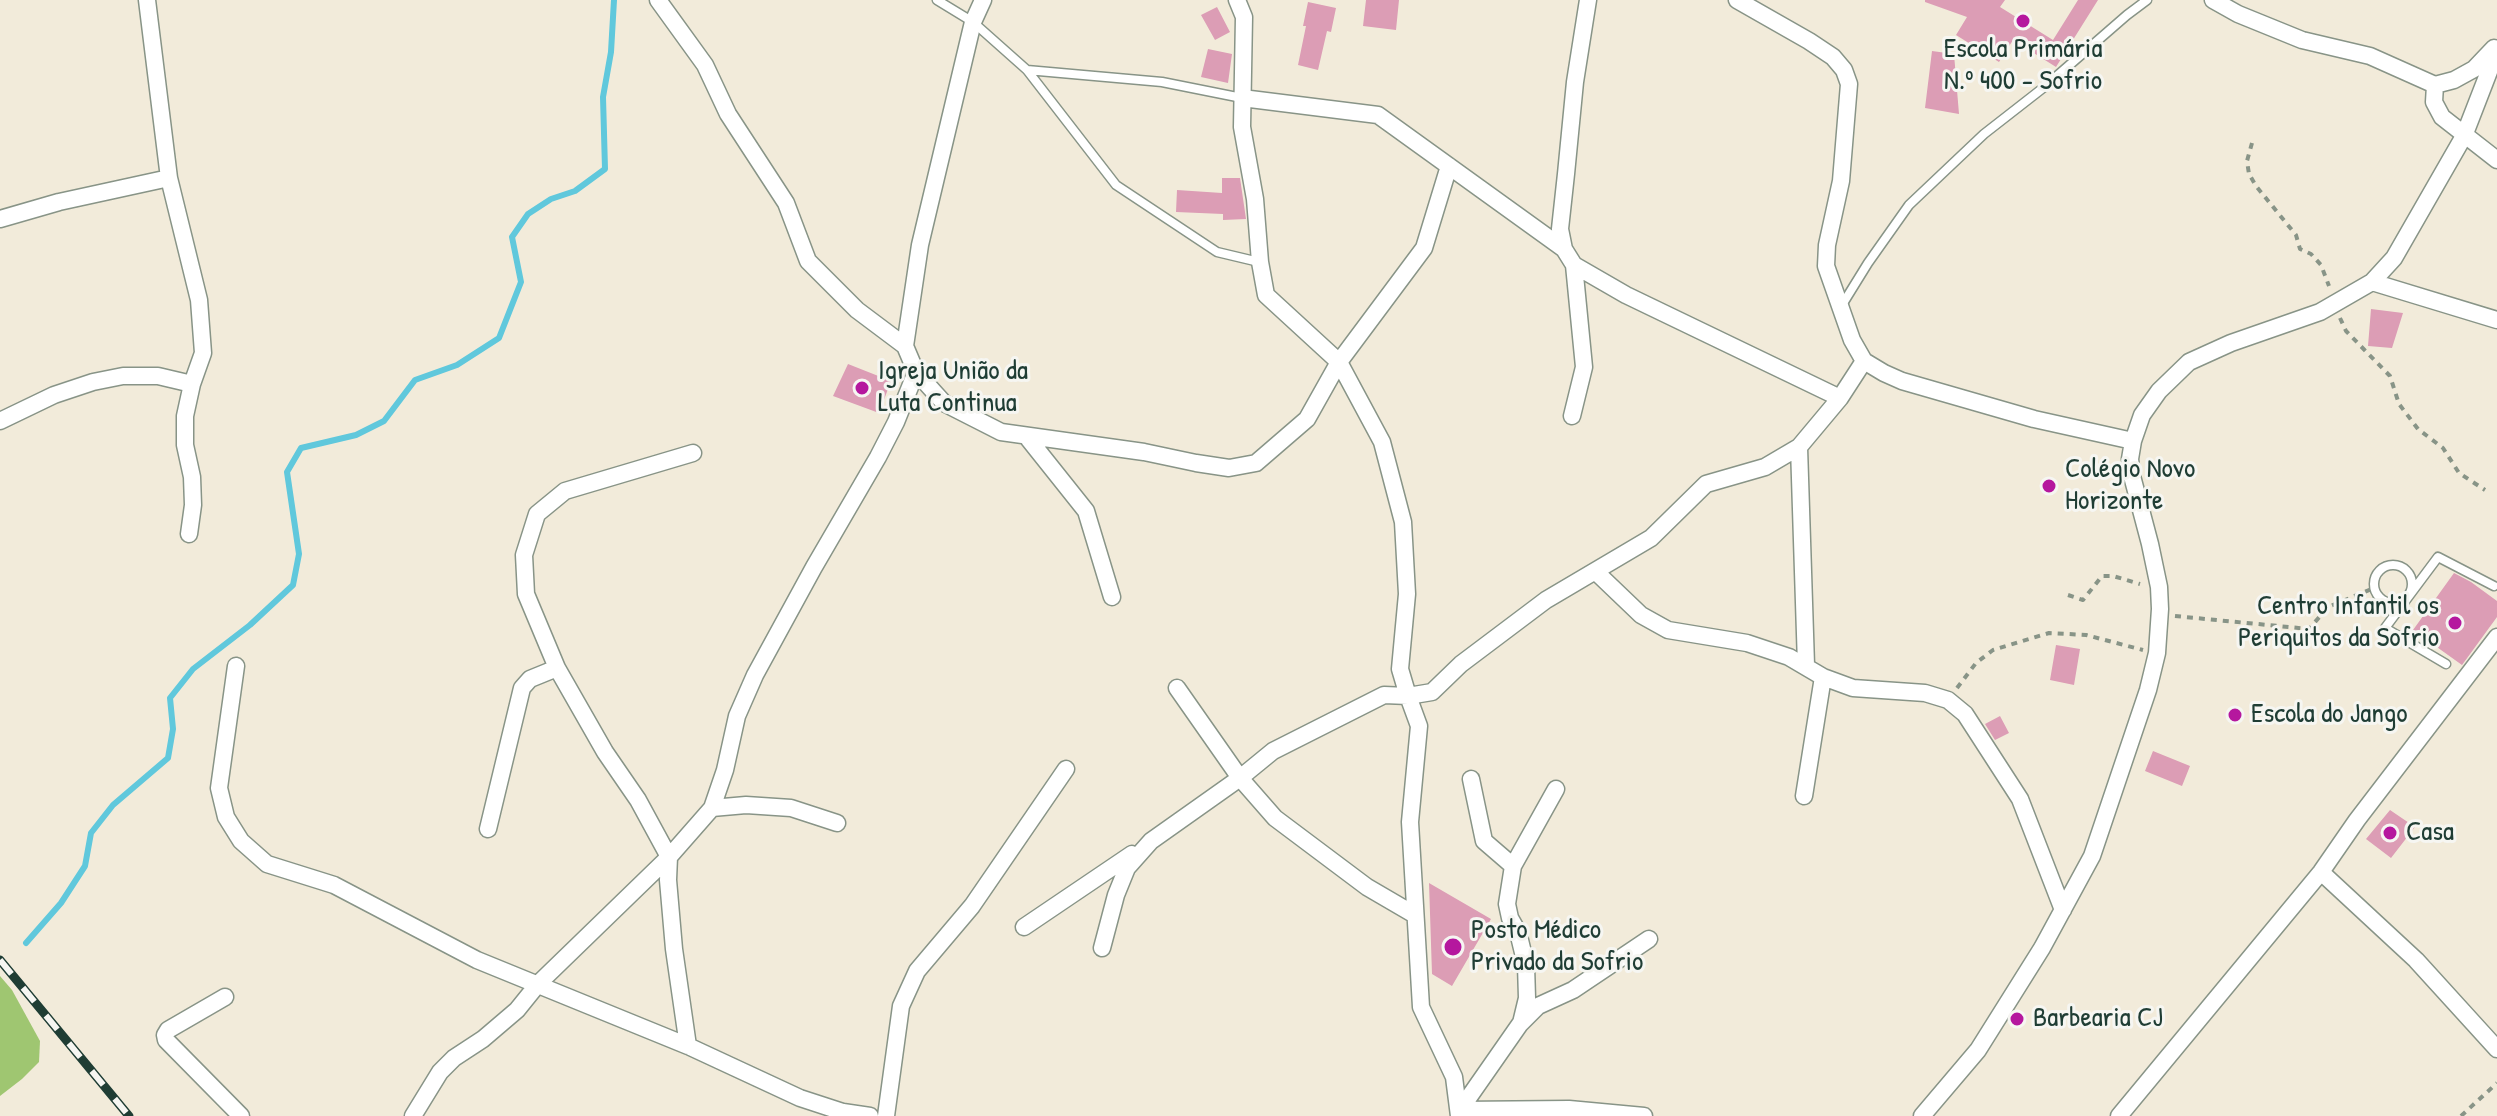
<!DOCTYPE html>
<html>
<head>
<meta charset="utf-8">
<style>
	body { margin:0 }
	canvas { display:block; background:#f2ebda }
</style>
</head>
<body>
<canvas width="2497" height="1116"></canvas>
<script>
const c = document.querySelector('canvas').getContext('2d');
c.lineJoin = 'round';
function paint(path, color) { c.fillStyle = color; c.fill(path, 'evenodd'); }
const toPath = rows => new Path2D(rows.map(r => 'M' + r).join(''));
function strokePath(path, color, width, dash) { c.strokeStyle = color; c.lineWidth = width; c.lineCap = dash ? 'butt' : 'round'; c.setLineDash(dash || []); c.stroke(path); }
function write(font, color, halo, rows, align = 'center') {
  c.font = font + ' "Patrick Hand",sans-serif'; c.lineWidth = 6; c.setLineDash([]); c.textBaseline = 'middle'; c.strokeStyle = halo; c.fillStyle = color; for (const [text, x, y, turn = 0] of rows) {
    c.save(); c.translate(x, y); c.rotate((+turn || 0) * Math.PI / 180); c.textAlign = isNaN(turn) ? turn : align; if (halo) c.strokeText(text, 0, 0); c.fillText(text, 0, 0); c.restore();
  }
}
const green = toPath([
	[0,976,12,990,40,1041,39,1062,22,1079,0,1096]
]);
const stream = toPath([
	[26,943,61,903,85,866,91,833,113,805,168,758,173,729,170,698,193,669,250,625,293,585,299,554,287,472,301,448,356,435,384,421,415,380,457,365,499,338,521,282,512,237,528,214,551,199,575,191,605,169,603,97,611,52,614,0]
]);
const building = toPath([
	[1366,0,1399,0,1396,30,1363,26],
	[1925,0,2005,0,2000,7,2053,40,2078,0,2098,0,2056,67,2013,40,1999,62,1956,35,1967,17,1925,2],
	[1308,2,1336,8,1331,32,1327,31,1318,70,1298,65,1306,26,1303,26],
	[1217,7,1230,32,1215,40,1201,15],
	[1208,49,1232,54,1228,83,1201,77],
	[1932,51,1954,54,1959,114,1925,108],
	[1222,178,1240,178,1246,219,1223,220,1223,214,1176,212,1177,190,1222,193],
	[2371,309,2403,313,2392,348,2368,346],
	[848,364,891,381,879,413,833,396],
	[2454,573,2471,582,2497,601,2497,617,2462,665,2413,630],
	[2056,645,2080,649,2074,685,2050,680],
	[2000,716,2009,733,1995,740,1985,724],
	[2153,751,2190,766,2182,786,2145,771],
	[2390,810,2415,827,2391,858,2366,839],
	[1429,883,1491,919,1452,986,1432,974]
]);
const path = toPath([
	[2252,143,2247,161,2249,174,2256,186,2296,235,2300,249,2311,254,2321,265,2329,286],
	[2340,318,2346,331,2390,376,2399,404,2418,429,2443,448,2459,473,2485,490],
	[2068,595,2083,600,2102,576,2113,576,2140,584],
	[2175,616,2309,629,2328,607,2374,588],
	[1957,688,1976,663,1993,650,2049,633,2086,635,2143,650],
	[2461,1116,2497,1083]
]);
const lane = toPath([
	[937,0,973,22,1027,70,1116,185,1217,252,1259,262],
	[1027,70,1162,82,1242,98],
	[1842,305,1868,263,1909,205,1984,134,2043,88,2127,15,2147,0],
	'2374 584a19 19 0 1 1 38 0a19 19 0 1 1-38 0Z',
	[2446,664,2385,628,2438,557,2494,586]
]);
const street = toPath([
	[147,0,169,178,199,300,203,353,192,384,185,416,185,445,192,477,193,505,189,534],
	[658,0,705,65,728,114,786,203,808,261,857,310,905,346],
	[1588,0,1575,82,1566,174,1560,229,1564,249,1574,265,1626,295,1840,398],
	[1737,0,1809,41,1833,57,1844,70,1849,84,1841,181,1827,245,1826,266,1852,340,1864,361,1884,373,1902,381,2034,419,2133,441],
	[2213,0,2238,14,2302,40,2370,56,2435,85,2454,80,2474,69,2494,48],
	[2435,85,2434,102,2442,117,2497,160],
	[1242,98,1378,115,1564,249],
	[0,219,59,202,169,178],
	[2372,282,2497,320],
	[916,372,944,403,1001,432,1144,452,1196,463,1229,468,1256,463,1307,419,1339,362,1424,248,1449,166],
	[1572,416,1584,367,1574,265],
	[0,421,54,395,93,382,123,376,158,376,192,384],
	[1027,437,1086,511,1112,597],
	[1799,447,1806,665],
	[1595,571,1641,615,1668,630,1747,643,1789,657,1823,677,1853,688,1925,693,1948,700,1965,714,2020,799,2063,910],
	[236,666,219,788,226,817,241,841,267,864,334,885,477,960,688,1046,800,1098,843,1112,870,1116],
	[1177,688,1240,778,1275,818,1367,887,1415,915],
	[1471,779,1484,841,1513,866],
	[1804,796,1823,677],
	[712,808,746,805,791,808,837,823],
	[488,829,522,688,530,679,557,668],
	[2321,872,2416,960,2497,1049],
	[1024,927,1132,854],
	[1102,948,1116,895,1127,868,1151,841,1240,778,1273,751,1384,695,1408,696,1400,669,1407,594,1403,522,1382,442,1339,362,1266,295,1260,262,1255,199,1242,127,1244,17,1237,0],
	[225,997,168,1030,165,1035,166,1040,241,1116],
	[1521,1023,1527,998,1526,965,1518,932,1510,918,1507,904,1513,866,1556,789],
	[688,1046,674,949,668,880,669,857,638,800,605,752,557,668,526,594,524,555,537,514,565,491,693,453],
	[1460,1110,1520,1024,1538,1006,1573,990,1649,939],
	[1460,1110,1569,1109,1644,1116],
	[413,1116,440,1072,454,1058,483,1039,517,1010,538,984,669,857,712,808,725,770,737,716,755,675,814,567,878,457,896,422,916,372,905,346,920,245,973,22,983,0],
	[886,1116,901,1006,917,971,972,906,1066,769],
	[1459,1116,1454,1077,1421,1007,1410,822,1419,726,1408,696,1432,692,1461,664,1546,600,1651,538,1706,484,1765,467,1799,447,1840,398,1864,361],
	[1922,1116,1978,1050,2042,948,2092,856,2148,690,2157,653,2160,609,2159,587,2150,544,2132,476,2130,459,2133,441,2142,415,2159,391,2189,362,2231,343,2320,312,2372,282,2394,258,2464,136,2497,51],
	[2119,1116,2321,872,2357,820,2497,637]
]);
const rail = toPath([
	[0,960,129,1116]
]);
const markers = [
	[2023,21,8,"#b5179e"],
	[862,388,8,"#b5179e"],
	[2049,486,8,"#b5179e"],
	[2455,623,8,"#b5179e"],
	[2235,715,8,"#b5179e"],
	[2390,833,8,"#b5179e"],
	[1453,947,10,"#b5179e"],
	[2017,1019,8,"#b5179e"]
];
const poiNames = [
	["Escola Primária",2023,50,"center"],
	["N.º 400 - Sofrio",2023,82,"center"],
	["Igreja União da",878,372],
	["Luta Continua",878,404],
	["Colégio Novo",2065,470],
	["Horizonte",2065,502],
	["Centro Infantil os",2439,607,"right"],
	["Periquitos da Sofrio",2439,639,"right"],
	["Escola do Jango",2251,715],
	["Casa",2406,833],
	["Posto Médico",1471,931],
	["Privado da Sofrio",1471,963],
	["Barbearia CJ",2033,1019]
];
paint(green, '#9fc671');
strokePath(stream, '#60c8dc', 6);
paint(building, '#dc9db5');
strokePath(lane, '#889487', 11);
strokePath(street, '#889487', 19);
strokePath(path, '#889487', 4, [6, 6]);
strokePath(lane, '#fff', 8);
strokePath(street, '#fff', 16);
strokePath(rail, '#1f3d34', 9);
strokePath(rail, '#f6f6f2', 6, [18]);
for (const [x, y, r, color] of markers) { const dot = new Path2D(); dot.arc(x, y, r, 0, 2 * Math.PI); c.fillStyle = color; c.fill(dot); strokePath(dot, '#f6f6f2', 3); }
write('28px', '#1f3d34', '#f6f6f2', poiNames, 'left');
</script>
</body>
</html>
